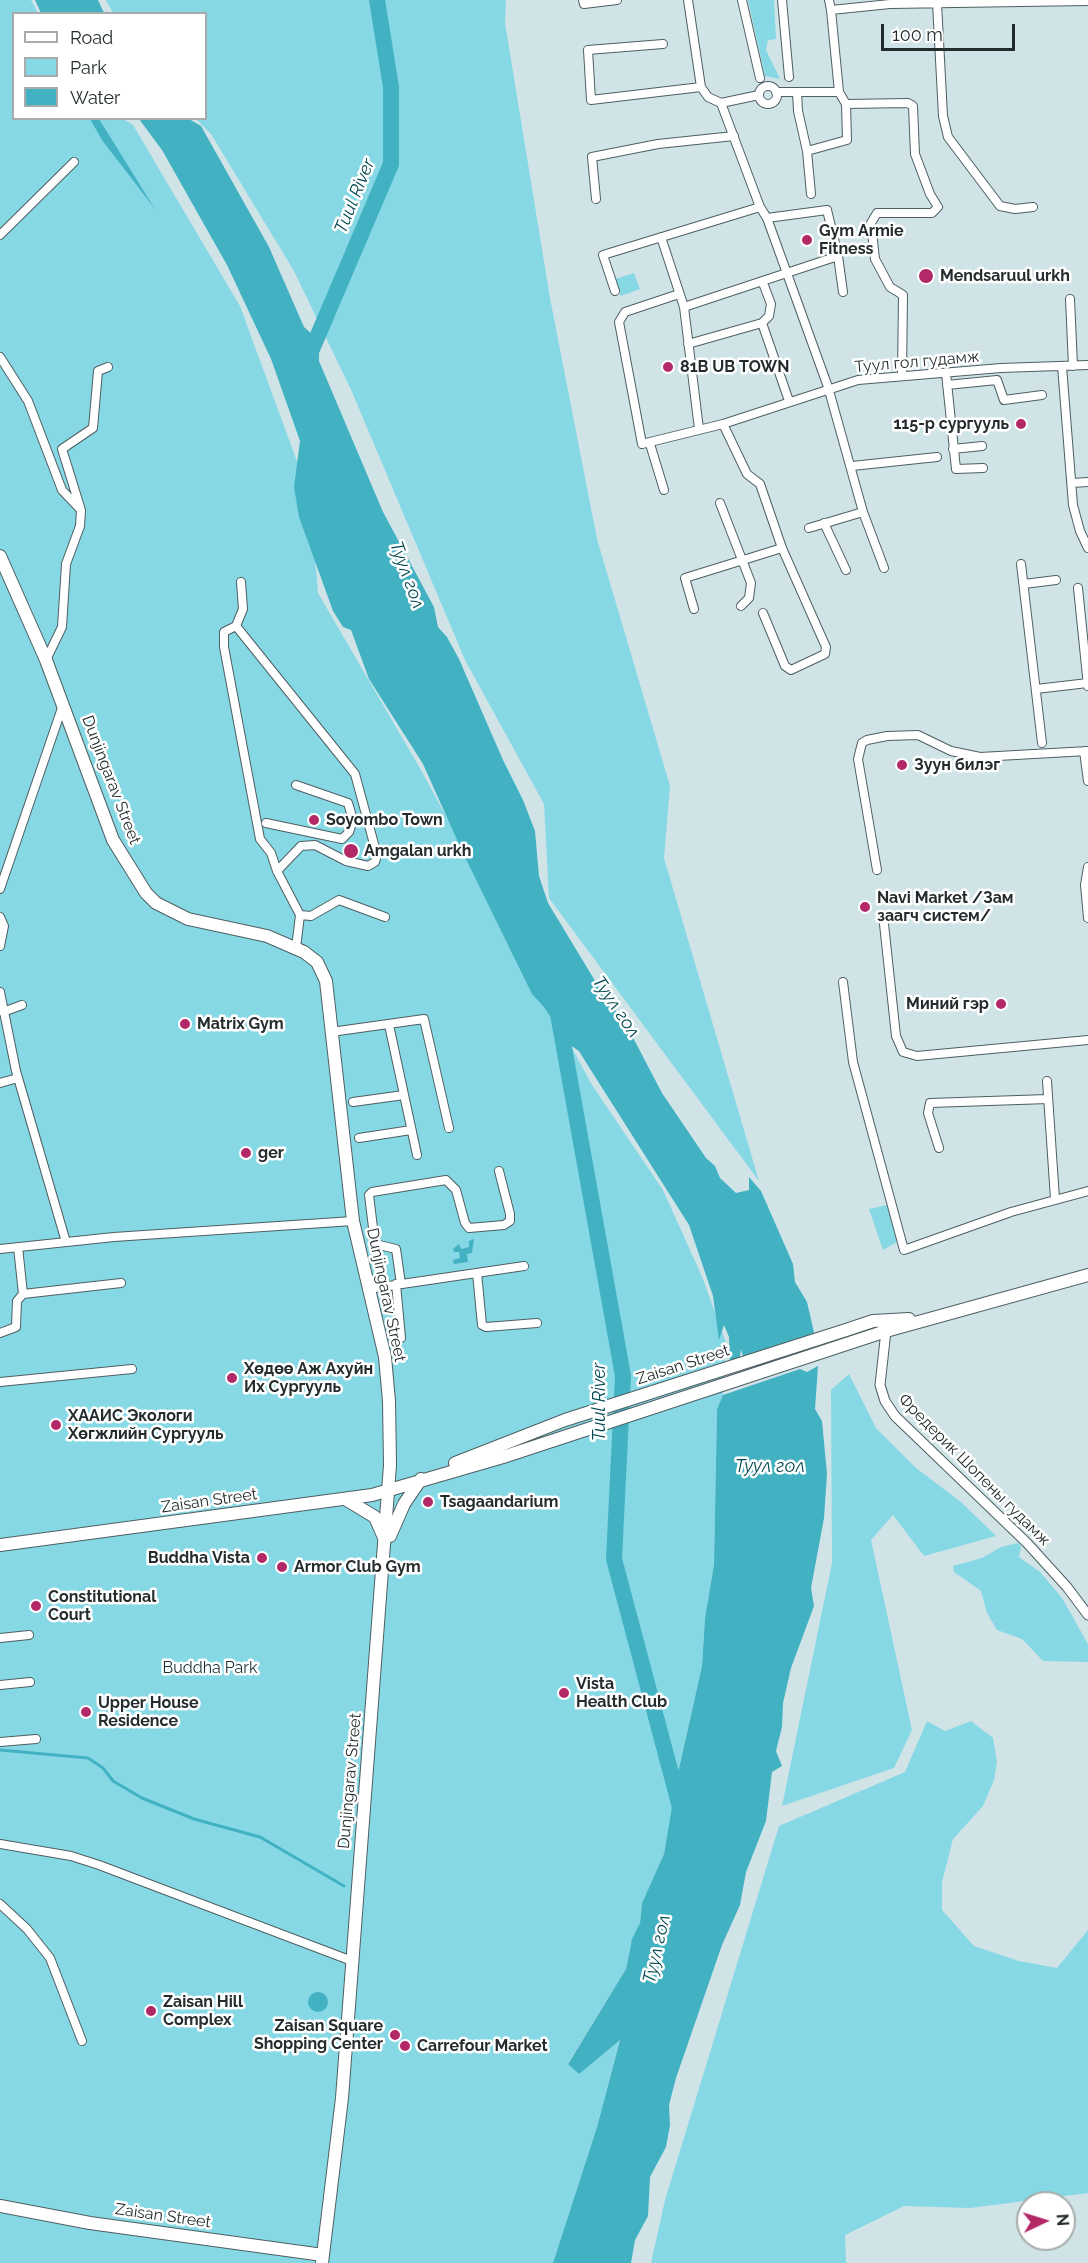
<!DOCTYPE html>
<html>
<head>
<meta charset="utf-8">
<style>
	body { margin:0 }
	#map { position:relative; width:1088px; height:2263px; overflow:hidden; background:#d0e4e8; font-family:Raleway,sans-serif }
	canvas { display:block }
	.legend { position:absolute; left:12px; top:12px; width:195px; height:108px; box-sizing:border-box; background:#fff; border:2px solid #a7abab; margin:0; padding:8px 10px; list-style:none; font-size:18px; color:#242c2d }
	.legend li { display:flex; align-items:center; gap:12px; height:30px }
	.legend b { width:30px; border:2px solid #a7abab }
	.north { position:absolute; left:1016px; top:2191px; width:60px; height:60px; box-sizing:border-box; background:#fff; border:2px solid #a7abab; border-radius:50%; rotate:86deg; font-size:16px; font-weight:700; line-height:24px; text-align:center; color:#242c2d }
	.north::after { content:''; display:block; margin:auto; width:21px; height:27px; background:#b32967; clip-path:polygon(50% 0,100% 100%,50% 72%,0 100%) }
	.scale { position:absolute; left:881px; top:24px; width:134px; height:27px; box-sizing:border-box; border:3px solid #242c2d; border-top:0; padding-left:8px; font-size:18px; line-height:21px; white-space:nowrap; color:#242c2d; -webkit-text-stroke:4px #fff; paint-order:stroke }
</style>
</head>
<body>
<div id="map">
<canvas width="1088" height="2263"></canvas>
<ul class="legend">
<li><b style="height:8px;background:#fff"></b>Road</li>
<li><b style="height:16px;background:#87d8e5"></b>Park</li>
<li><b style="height:16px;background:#42b2c3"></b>Water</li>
</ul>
<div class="north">N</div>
<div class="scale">100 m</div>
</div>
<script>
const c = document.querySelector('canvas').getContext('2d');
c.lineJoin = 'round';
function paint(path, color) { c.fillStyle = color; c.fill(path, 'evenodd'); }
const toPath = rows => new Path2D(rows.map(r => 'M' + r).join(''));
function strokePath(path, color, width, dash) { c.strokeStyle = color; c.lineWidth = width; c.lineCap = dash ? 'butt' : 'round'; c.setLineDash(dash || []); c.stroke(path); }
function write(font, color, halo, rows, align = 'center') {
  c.font = font + ' Raleway,sans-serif'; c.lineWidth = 5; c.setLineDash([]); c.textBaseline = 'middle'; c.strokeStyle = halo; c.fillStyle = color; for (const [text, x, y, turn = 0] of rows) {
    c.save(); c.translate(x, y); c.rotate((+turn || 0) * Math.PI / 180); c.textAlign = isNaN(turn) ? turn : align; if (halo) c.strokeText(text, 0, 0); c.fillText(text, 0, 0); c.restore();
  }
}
const green = toPath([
	[0,0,31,0,38,13,14,14,14,118,123,119,133,125,240,306,310,497,318,593,421,770,592,1085,663,1190,703,1279,726,1343,723,1395,717,1409,714,1564,705,1618,702,1666,681,1758,664,1854,642,1903,640,1923,630,1948,626,1969,568,2063,579,2073,620,2039,597,2127,553,2263,0,2263],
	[106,0,506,0,505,23,550,298,597,539,670,786,664,858,759,1181,549,898,544,804,465,660,352,392,294,271,211,134,196,119,206,118,206,14,113,13],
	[748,0,774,0,776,39,768,40,766,50,780,79,765,76],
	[634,273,640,289,621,296,615,279],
	[887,1205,897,1242,883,1250,869,1209],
	[849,1374,876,1428,916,1468,961,1502,996,1536,924,1556,893,1515,871,1540,912,1730,894,1768,782,1806,832,1563,831,1390],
	[1018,1543,1021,1546,1019,1557,1040,1572,1062,1598,1088,1644,1088,1662,1043,1661,1022,1639,997,1630,987,1613,981,1591,954,1572,953,1566,982,1558,1001,1547],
	[927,1721,945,1731,971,1721,993,1738,997,1762,994,1780,983,1806,953,1839,942,1882,942,1910,974,1946,1019,1961,1057,1968,1088,1930,1088,2193,970,2208,904,2206,845,2235,846,2263,651,2263,665,2200,779,1826,905,1772]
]);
const water = toPath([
	[35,0,98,0,104,13,41,13],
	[90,119,99,119,155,209,102,140],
	[139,119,189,119,201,126,269,247,304,327,312,334,319,349,319,361,383,512,434,607,438,627,447,637,459,659,503,760,523,800,535,831,539,876,548,903,600,989,628,1028,662,1093,706,1158,715,1166,720,1178,736,1193,749,1190,749,1177,761,1191,793,1264,795,1282,807,1302,816,1341,745,1364,741,1349,739,1366,730,1369,729,1337,724,1325,719,1340,713,1296,689,1225,587,1064,579,1051,567,1043,544,1007,532,994,462,851,423,764,369,679,351,630,343,627,333,611,299,517,294,487,300,441,271,359,227,265,162,150],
	[474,1239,472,1253,467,1254,468,1262,454,1264,453,1260,460,1258,459,1252,454,1252,453,1249,459,1244,461,1249,469,1247,469,1241],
	[818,1366,815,1409,822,1421,827,1474,824,1518,811,1588,814,1606,791,1668,783,1703,782,1727,776,1751,782,1766,772,1772,766,1821,746,1872,740,1905,722,1945,676,2078,669,2105,670,2125,666,2147,650,2177,648,2216,635,2240,631,2263,553,2263,597,2127,620,2040,579,2074,568,2064,626,1969,632,1939,640,1923,642,1903,664,1854,677,1777,702,1666,705,1618,714,1564,717,1409,723,1395,800,1369,807,1372],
	'308 2002a10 10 0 1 1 20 0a10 10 0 1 1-20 0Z'
]);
const stream = toPath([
	[0,1750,88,1758,103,1768,113,1781,142,1798,194,1819,260,1837,344,1886]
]);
const river = toPath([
	[307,361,391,164,391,87,377,0],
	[558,1014,623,1376,614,1559,681,1811]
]);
const minor = toPath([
	[583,0,584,4,617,0],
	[688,0,701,87,708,97,721,103],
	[742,0,760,78],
	[782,0,789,77],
	[829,0,831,10],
	[937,3,943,116,948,137,1000,206,1015,209,1033,207],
	[663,44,588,50,591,100,701,87],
	'759 95a9 9 0 1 1 18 0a9 9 0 1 1-18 0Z',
	[776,92,839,92,831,10,890,4,1088,1],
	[797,92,798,111,807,151,847,140,846,104],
	[839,92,846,104,908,103,913,106,915,154,930,194,938,207,932,213,877,213,871,223,875,259,890,287,903,295,902,375],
	[759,95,721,103,760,207,767,218,828,387,863,512,809,528],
	[807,151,811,194],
	[596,199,592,157,658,144,734,136],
	[767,218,827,210,838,256,843,292],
	[0,235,74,162],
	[661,237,684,307,699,429],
	[615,291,603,255,760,207],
	[679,294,625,312,619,322,642,444,723,424,858,380,1001,368,1088,365],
	[1070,299,1073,366],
	[684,307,838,256],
	[762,323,789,401],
	[688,344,762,323,769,316,771,304,763,283],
	[0,357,28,401,62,490,81,510,80,526,66,564,62,627,46,660],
	[1062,366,1073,505,1080,531,1088,548],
	[946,373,956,469,983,468],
	[947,385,997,380,1004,400,1042,395],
	[723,424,747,474,760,484,782,548,826,647,825,654,791,670,785,666,763,613],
	[650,444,664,490],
	[953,449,982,446],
	[852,466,937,457],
	[1072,483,1088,482],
	[720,503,751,583,749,598,741,606],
	[80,507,62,449,93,428,98,371,108,367],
	[863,512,884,568],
	[824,523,846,570],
	[1021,564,1042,743],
	[241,582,243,609,236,626,224,632,224,647,260,839,271,853,277,871,300,915,296,948],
	[1024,584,1056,580],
	[1078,588,1088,686],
	[694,609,685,578,782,548],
	[236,626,355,774,377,855,375,862,368,866,346,861,315,845,301,846,277,871],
	[1036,689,1088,683],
	[1084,751,1088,781],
	[266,823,342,839,349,832,353,820,348,803,296,785],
	[1088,867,1085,885,1088,918],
	[877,870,858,759,862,743,867,740,887,736,918,735,951,751,980,757,1088,751],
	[0,889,63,705],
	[300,915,311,916,339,900,385,917],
	[0,917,4,926,0,946],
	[884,924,896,1036,903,1052,917,1056,1088,1040],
	[843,982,853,1062,904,1250,1011,1212,1088,1191],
	[0,992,16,1071,66,1242],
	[3,1012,22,1005],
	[389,1025,417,1155],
	[331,1032,424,1019,449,1128],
	[1047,1081,1055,1199],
	[0,1083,18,1078],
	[353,1102,404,1095],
	[359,1138,411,1130],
	[939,1148,928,1113,930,1103,1048,1099],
	[0,1249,114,1237,353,1221],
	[477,1273,482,1325,486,1327,537,1323],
	[396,1284,401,1338],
	[401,1284,396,1249,375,1244,369,1195,372,1192,446,1180,456,1190,465,1223,469,1228,504,1225,510,1221,510,1214,499,1171],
	[368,1289,524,1266],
	[23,1294,121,1283],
	[0,1333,16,1327,17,1301,23,1294,18,1247],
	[0,1382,132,1369],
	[0,1638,29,1635],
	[0,1685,30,1682],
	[0,1742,36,1739],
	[0,1844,71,1856,99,1865,352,1961],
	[0,1904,27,1929,50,1958,82,2041]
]);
const tertiary = toPath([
	[886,1331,880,1385,885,1401,895,1416,1027,1543,1067,1587,1088,1615]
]);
const primary = toPath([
	[0,556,46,660,113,840,146,893,156,903,188,919,267,936,304,952,317,962,326,981,353,1221,385,1357,389,1401,390,1465,342,2098,322,2263],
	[455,1463,565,1420,846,1330,873,1321,909,1319],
	[347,1500,375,1517,385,1540],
	[390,1536,404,1504,421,1479],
	[0,1545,372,1495,503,1457,886,1331,1088,1275],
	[0,2206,90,2223,323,2255]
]);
const markers = [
	[807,240,6,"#b32967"],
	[926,276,8,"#b32967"],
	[668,367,6,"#b32967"],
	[1021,424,6,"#b32967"],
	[902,765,6,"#b32967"],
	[314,820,6,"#b32967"],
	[351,851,8,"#b32967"],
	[865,907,6,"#b32967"],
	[1001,1004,6,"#b32967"],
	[185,1024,6,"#b32967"],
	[246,1153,6,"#b32967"],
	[232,1378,6,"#b32967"],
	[56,1425,6,"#b32967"],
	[428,1502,6,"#b32967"],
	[262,1558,6,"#b32967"],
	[282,1567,6,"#b32967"],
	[36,1606,6,"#b32967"],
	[564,1693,6,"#b32967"],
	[86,1712,6,"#b32967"],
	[151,2011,6,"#b32967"],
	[395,2035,6,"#b32967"],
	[405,2046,6,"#b32967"]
];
const poiNames = [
	["Gym Armie",819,231],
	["Fitness",819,249],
	["Mendsaruul urkh",940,276],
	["81В UB TOWN",680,367],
	["115-р сургууль",1009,424,"right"],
	["Зуун билэг",914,765],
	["Soyombo Town",326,820],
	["Amgalan urkh",364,851],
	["Navi Market /Зам",877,898],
	["заагч систем/",877,916],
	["Миний гэр",989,1004,"right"],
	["Matrix Gym",197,1024],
	["ger",258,1153],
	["Хөдөө Аж Ахуйн",244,1369],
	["Их Сургууль",244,1387],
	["ХААИС Экологи",68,1416],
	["Хөгжлийн Сургууль",68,1434],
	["Tsagaandarium",440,1502],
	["Buddha Vista",250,1558,"right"],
	["Armor Club Gym",294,1567],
	["Constitutional",48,1597],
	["Court",48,1615],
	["Vista",576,1684],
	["Health Club",576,1702],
	["Upper House",98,1703],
	["Residence",98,1721],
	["Zaisan Hill",163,2002],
	["Complex",163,2020],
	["Zaisan Square",383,2026,"right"],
	["Shopping Center",383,2044,"right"],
	["Carrefour Market",417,2046]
];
const streetNames = [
	["Туул гол гудамж",917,362,-5],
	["Dunjingarav Street",111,780,69],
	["Dunjingarav Street",386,1295,78],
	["Zaisan Street",683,1365,-18],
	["Фредерик Шопены гудамж",974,1470,45],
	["Zaisan Street",209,1501,-8],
	["Dunjingarav Street",350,1781,-85],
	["Zaisan Street",163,2216,8]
];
const parkNames = [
	["Buddha Park",210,1668]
];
const waterNames = [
	["Tuul River",355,196,-68],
	["Туул гол",407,575,70],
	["Туул гол",616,1007,56],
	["Tuul River",600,1402,-90],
	["Туул гол",770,1467],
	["Туул гол",657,1949,-77]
];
paint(green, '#87d8e5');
paint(water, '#42b2c3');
strokePath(stream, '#42b2c3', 3);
strokePath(river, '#42b2c3', 16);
strokePath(minor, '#4d5f62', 10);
strokePath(tertiary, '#4d5f62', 11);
strokePath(primary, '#4d5f62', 14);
strokePath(minor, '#fff', 8);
strokePath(tertiary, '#fff', 9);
strokePath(primary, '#fff', 12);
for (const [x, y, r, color] of markers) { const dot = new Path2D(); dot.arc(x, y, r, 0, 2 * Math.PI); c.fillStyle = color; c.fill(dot); strokePath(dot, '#fff', 2); }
write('bold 16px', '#242c2d', '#fff', poiNames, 'left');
write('16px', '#242c2d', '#fff', streetNames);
write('16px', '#173034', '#fff', parkNames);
write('italic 18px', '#024952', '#fff', waterNames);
</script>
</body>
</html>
